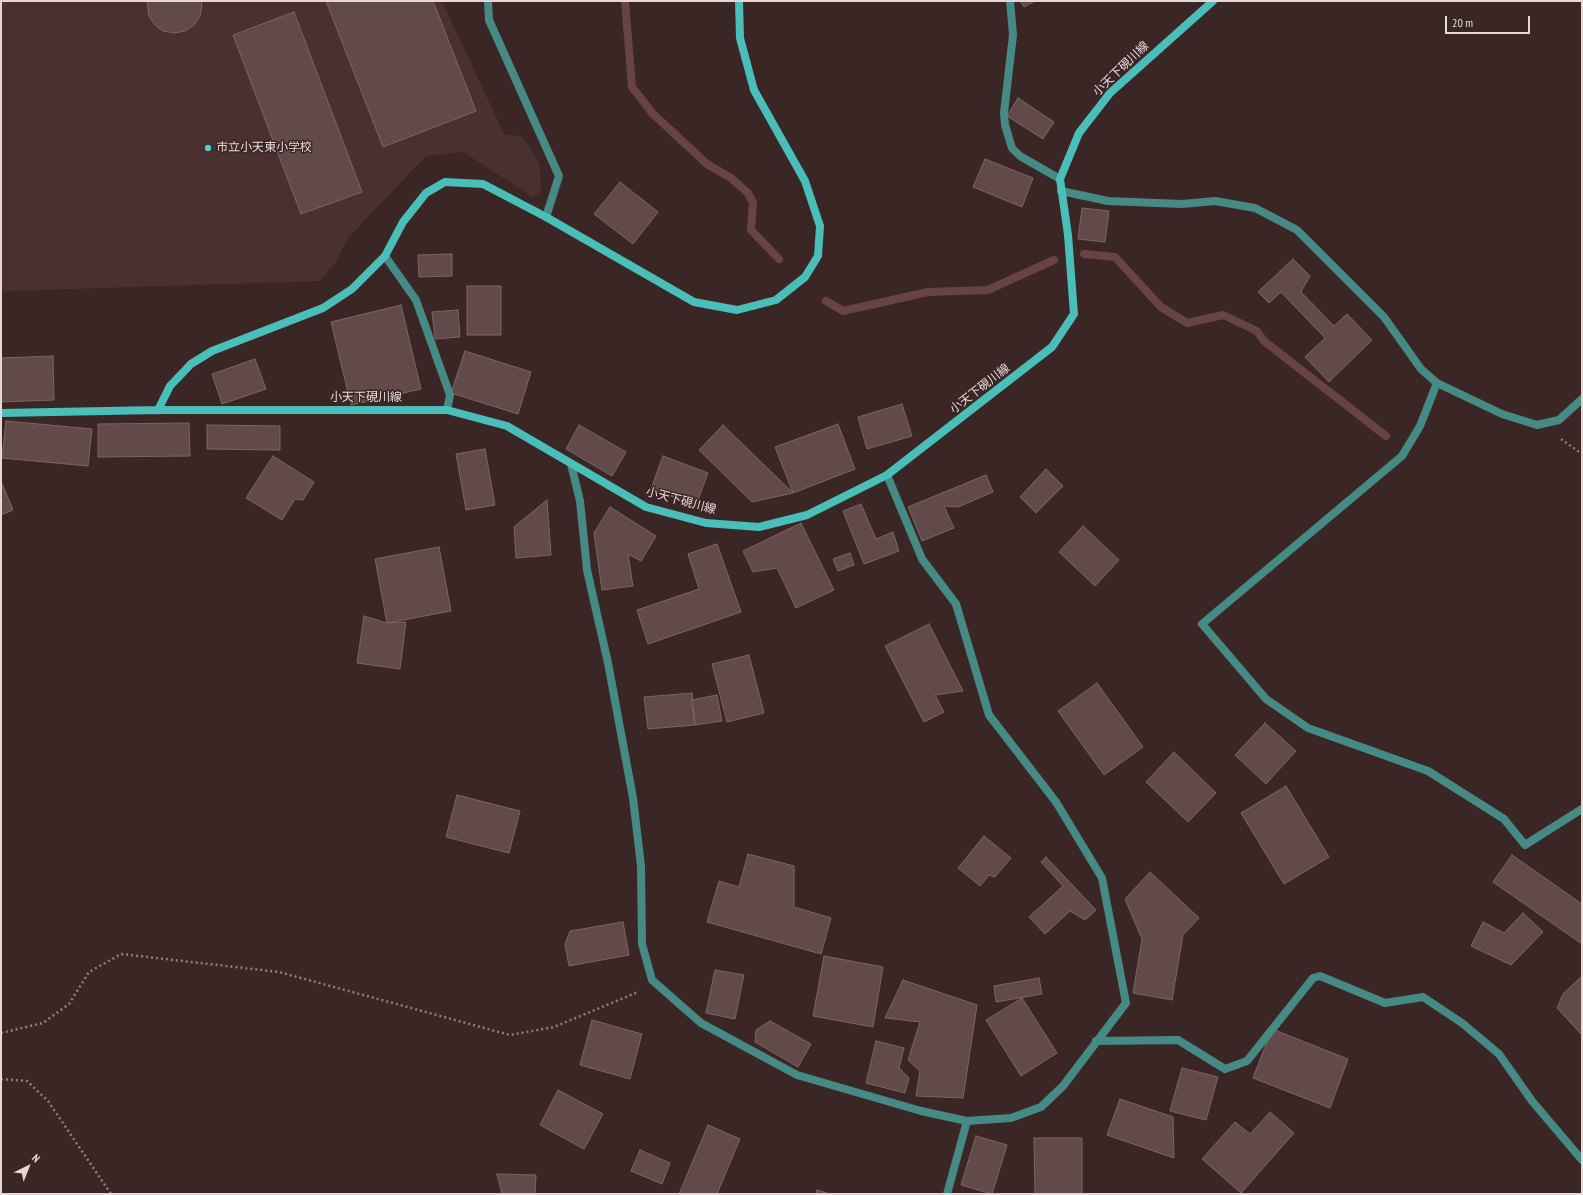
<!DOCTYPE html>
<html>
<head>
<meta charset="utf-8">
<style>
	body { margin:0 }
	#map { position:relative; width:1583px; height:1195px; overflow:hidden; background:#3b2626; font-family:"PT Sans Narrow",sans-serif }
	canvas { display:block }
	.frame { position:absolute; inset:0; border:2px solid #e6d7d7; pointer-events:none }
	.north { position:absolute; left:8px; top:1147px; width:40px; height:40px; -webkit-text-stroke:3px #3b2626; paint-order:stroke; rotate:43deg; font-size:11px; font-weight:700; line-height:16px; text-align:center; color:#e6d7d7 }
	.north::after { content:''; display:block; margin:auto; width:14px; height:18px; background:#e6d7d7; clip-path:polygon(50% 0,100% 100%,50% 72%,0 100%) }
	.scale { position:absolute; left:1445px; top:16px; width:85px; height:18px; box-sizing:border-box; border:2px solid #e6d7d7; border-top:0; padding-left:5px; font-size:12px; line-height:14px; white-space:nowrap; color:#e6d7d7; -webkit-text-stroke:3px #3b2626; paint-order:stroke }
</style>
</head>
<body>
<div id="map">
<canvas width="1583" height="1195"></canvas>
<div class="frame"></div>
<div class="north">N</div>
<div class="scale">20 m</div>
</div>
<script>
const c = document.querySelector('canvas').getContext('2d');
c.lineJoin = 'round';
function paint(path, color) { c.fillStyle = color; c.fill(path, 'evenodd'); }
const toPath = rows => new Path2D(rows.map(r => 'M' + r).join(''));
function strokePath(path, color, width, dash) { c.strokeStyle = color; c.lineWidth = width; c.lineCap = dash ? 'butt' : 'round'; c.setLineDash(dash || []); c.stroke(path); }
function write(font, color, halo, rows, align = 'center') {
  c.font = font + ' "PT Sans Narrow","Noto Sans JP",sans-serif'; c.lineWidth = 3; c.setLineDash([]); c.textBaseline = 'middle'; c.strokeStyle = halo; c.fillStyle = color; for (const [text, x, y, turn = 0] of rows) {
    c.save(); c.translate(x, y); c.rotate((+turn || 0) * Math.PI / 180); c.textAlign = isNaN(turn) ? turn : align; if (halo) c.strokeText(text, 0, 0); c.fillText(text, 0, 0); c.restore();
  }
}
const built = toPath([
	[1,1,442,1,504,134,523,137,540,164,541,191,533,197,463,152,426,156,348,238,336,262,320,281,9,291,1,292]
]);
const stream = toPath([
	[625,1,632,87,653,114,707,164,731,178,748,193,753,203,751,230,779,259],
	[1084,254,1115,257,1161,307,1187,323,1223,315,1257,331,1264,341,1386,436],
	[826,301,843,311,928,292,988,290,1054,260]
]);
const building = toPath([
	[147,1,201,1,202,6,200,16,194,25,185,31,174,33,163,31,155,25,149,16,147,1],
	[326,1,433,1,476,111,383,147,326,1],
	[1020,1,1035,1,1024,7,1020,1],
	[294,12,362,192,301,214,233,35,294,12],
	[1018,98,1054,122,1043,139,1007,116,1018,98],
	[985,159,1033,178,1022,207,973,187,985,159],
	[620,182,658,212,633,244,594,214,620,182],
	[1082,208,1109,211,1105,242,1078,239,1082,208],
	[452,254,452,276,419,277,418,255,452,254],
	[1293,259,1310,276,1301,292,1334,326,1347,314,1372,340,1329,382,1305,357,1325,338,1281,292,1269,303,1258,292,1293,259],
	[467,286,501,286,501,335,467,335,467,286],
	[401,305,421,389,351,405,331,322,401,305],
	[458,310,460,337,435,339,432,312,458,310],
	[465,351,531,372,518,414,451,393,465,351],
	[53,356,54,400,1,402,1,358,53,356],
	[255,359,266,389,222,404,212,374,255,359],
	[902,404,912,436,867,449,858,417,902,404],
	[6,421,92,429,88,466,2,458,6,421],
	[189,423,190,456,98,457,98,424,189,423],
	[838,424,855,469,793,493,775,447,838,424],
	[207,425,280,426,280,450,207,449,207,425],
	[579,425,626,452,612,476,566,449,579,425],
	[723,425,793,493,752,502,699,450,723,425],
	[485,449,495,505,466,510,456,454,485,449],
	[273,456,314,482,303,500,295,499,282,520,246,498,273,456],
	[663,456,708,473,696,505,651,489,663,456],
	[1046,469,1063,486,1036,513,1020,497,1046,469],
	[986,475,993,492,958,507,944,506,954,528,922,541,908,507,986,475],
	[1,481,13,510,1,515,1,481],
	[547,500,551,555,516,558,514,527,547,500],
	[861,504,876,539,893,532,899,551,864,564,843,511,861,504],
	[610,507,656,536,641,561,628,554,633,586,602,590,594,533,610,507],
	[801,523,834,590,796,608,777,568,753,572,743,551,801,523],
	[1083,526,1119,560,1095,586,1059,552,1083,526],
	[717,544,741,612,648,644,637,610,699,589,688,554,717,544],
	[439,547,451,611,387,623,375,559,439,547],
	[850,553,854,565,838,571,833,559,850,553],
	[364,616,387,623,406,622,400,669,357,663,364,616],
	[929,624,963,691,935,695,944,712,924,722,885,646,929,624],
	[749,655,764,713,727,722,712,664,749,655],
	[1097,683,1143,747,1104,775,1058,711,1097,683],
	[692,693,695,725,648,729,644,697,692,693],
	[717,695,722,721,695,725,691,700,717,695],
	[1265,723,1296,751,1266,784,1235,755,1265,723],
	[1174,752,1216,793,1188,822,1146,782,1174,752],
	[1286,786,1329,857,1284,884,1241,813,1286,786],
	[457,795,520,811,509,853,446,837,457,795],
	[984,836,1011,858,995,877,989,875,980,886,958,868,984,836],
	[748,854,794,866,794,907,831,918,821,954,707,922,719,881,739,887,748,854],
	[1512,855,1582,904,1582,944,1493,882,1512,855],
	[1046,857,1096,910,1085,920,1070,911,1045,934,1029,917,1063,886,1041,862,1046,857],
	[1150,872,1199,918,1183,935,1172,1000,1133,993,1142,939,1125,899,1150,872],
	[1523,913,1543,932,1511,965,1471,946,1483,922,1504,933,1523,913],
	[623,922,629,955,569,966,565,944,570,931,623,922],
	[824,956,883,967,873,1027,813,1016,824,956],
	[715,970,744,975,735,1019,706,1013,715,970],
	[1582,976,1582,1035,1557,1008,1563,994,1582,976],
	[1039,978,1042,994,996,1002,994,986,1039,978],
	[903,980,977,1005,963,1098,916,1096,920,1071,908,1060,920,1022,885,1018,903,980],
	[1022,998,1057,1053,1021,1076,986,1020,1022,998],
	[592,1020,642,1034,630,1079,580,1065,592,1020],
	[770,1021,811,1044,798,1067,755,1042,756,1030,770,1021],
	[1272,1029,1348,1059,1330,1108,1253,1078,1272,1029],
	[876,1041,904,1048,899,1068,909,1078,905,1093,866,1083,876,1041],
	[1182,1068,1218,1077,1206,1120,1170,1111,1182,1068],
	[558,1090,603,1114,584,1149,540,1125,558,1090],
	[1120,1099,1173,1117,1174,1158,1107,1135,1120,1099],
	[1270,1112,1294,1133,1241,1193,1202,1159,1235,1122,1250,1134,1270,1112],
	[708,1125,740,1139,717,1194,679,1194,708,1125],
	[976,1136,1007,1145,992,1194,961,1185,976,1136],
	[1034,1138,1082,1138,1082,1194,1035,1194,1034,1138],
	[640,1150,670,1163,662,1184,631,1171,640,1150],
	[497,1174,536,1175,535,1194,502,1194,497,1174],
	[817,1190,830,1194,816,1194,817,1190]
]);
const path = toPath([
	[1561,439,1582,454],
	[1,1033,43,1023,69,1004,89,972,121,954,279,972,510,1035,554,1027,638,992],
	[1,1079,27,1081,48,1101,111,1194]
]);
const street = toPath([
	[488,1,489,20,559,176,546,217],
	[1010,1,1013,35,1004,113,1005,125,1012,148,1020,156,1060,179],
	[1061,191,1108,201,1182,204,1215,201,1255,208,1297,230,1384,317,1421,369,1437,383,1502,414,1537,425,1559,420,1582,399],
	[385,256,416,300,450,395,447,410],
	[1437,383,1420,426,1402,456,1202,624,1266,699,1308,728,1428,771,1504,819,1525,845,1582,809],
	[571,464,580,501,587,570,608,663,633,798,641,866,642,944,652,980,701,1023,797,1075,921,1111,967,1121,1011,1118,1041,1107,1063,1086,1126,1003,1102,878,1056,802,989,715,956,604,922,559,887,475],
	[1096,1041,1178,1040,1225,1069,1247,1061,1313,978,1320,976,1385,1003,1423,997,1462,1023,1499,1054,1532,1101,1582,1160],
	[947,1194,967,1121]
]);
const secondary = toPath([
	[158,410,170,386,191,364,212,351,323,308,352,289,385,256,403,222,426,193,445,182,483,184,546,217,694,302,737,310,776,300,805,277,818,256,820,226,805,181,754,90,740,38,739,1],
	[1,413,158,410,447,410,507,426,646,507,706,523,759,527,807,515,887,475,1052,347,1074,314,1068,235,1060,179,1079,133,1110,93,1213,1]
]);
const markers = [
	[208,148,4,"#54cdc8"]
];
const streetNames = [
	["小天下硯川線",1121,69,-44],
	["小天下硯川線",980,389,-38],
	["小天下硯川線",366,398],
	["小天下硯川線",681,501,15]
];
const poiNames = [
	["市立小天東小学校",216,148]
];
paint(built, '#4b3030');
strokePath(stream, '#674346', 8);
paint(building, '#624a4a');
strokePath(building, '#7e6565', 1);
strokePath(path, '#907e7e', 2.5, [2, 3]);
strokePath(street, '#468a86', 8);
strokePath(secondary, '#4abeb9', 8);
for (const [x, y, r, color] of markers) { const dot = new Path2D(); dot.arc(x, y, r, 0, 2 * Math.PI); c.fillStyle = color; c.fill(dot); strokePath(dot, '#3b2626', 1.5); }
write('12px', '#e6d7d7', '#3b2626', streetNames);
write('12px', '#e6d7d7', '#3b2626', poiNames, 'left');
</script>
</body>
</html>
